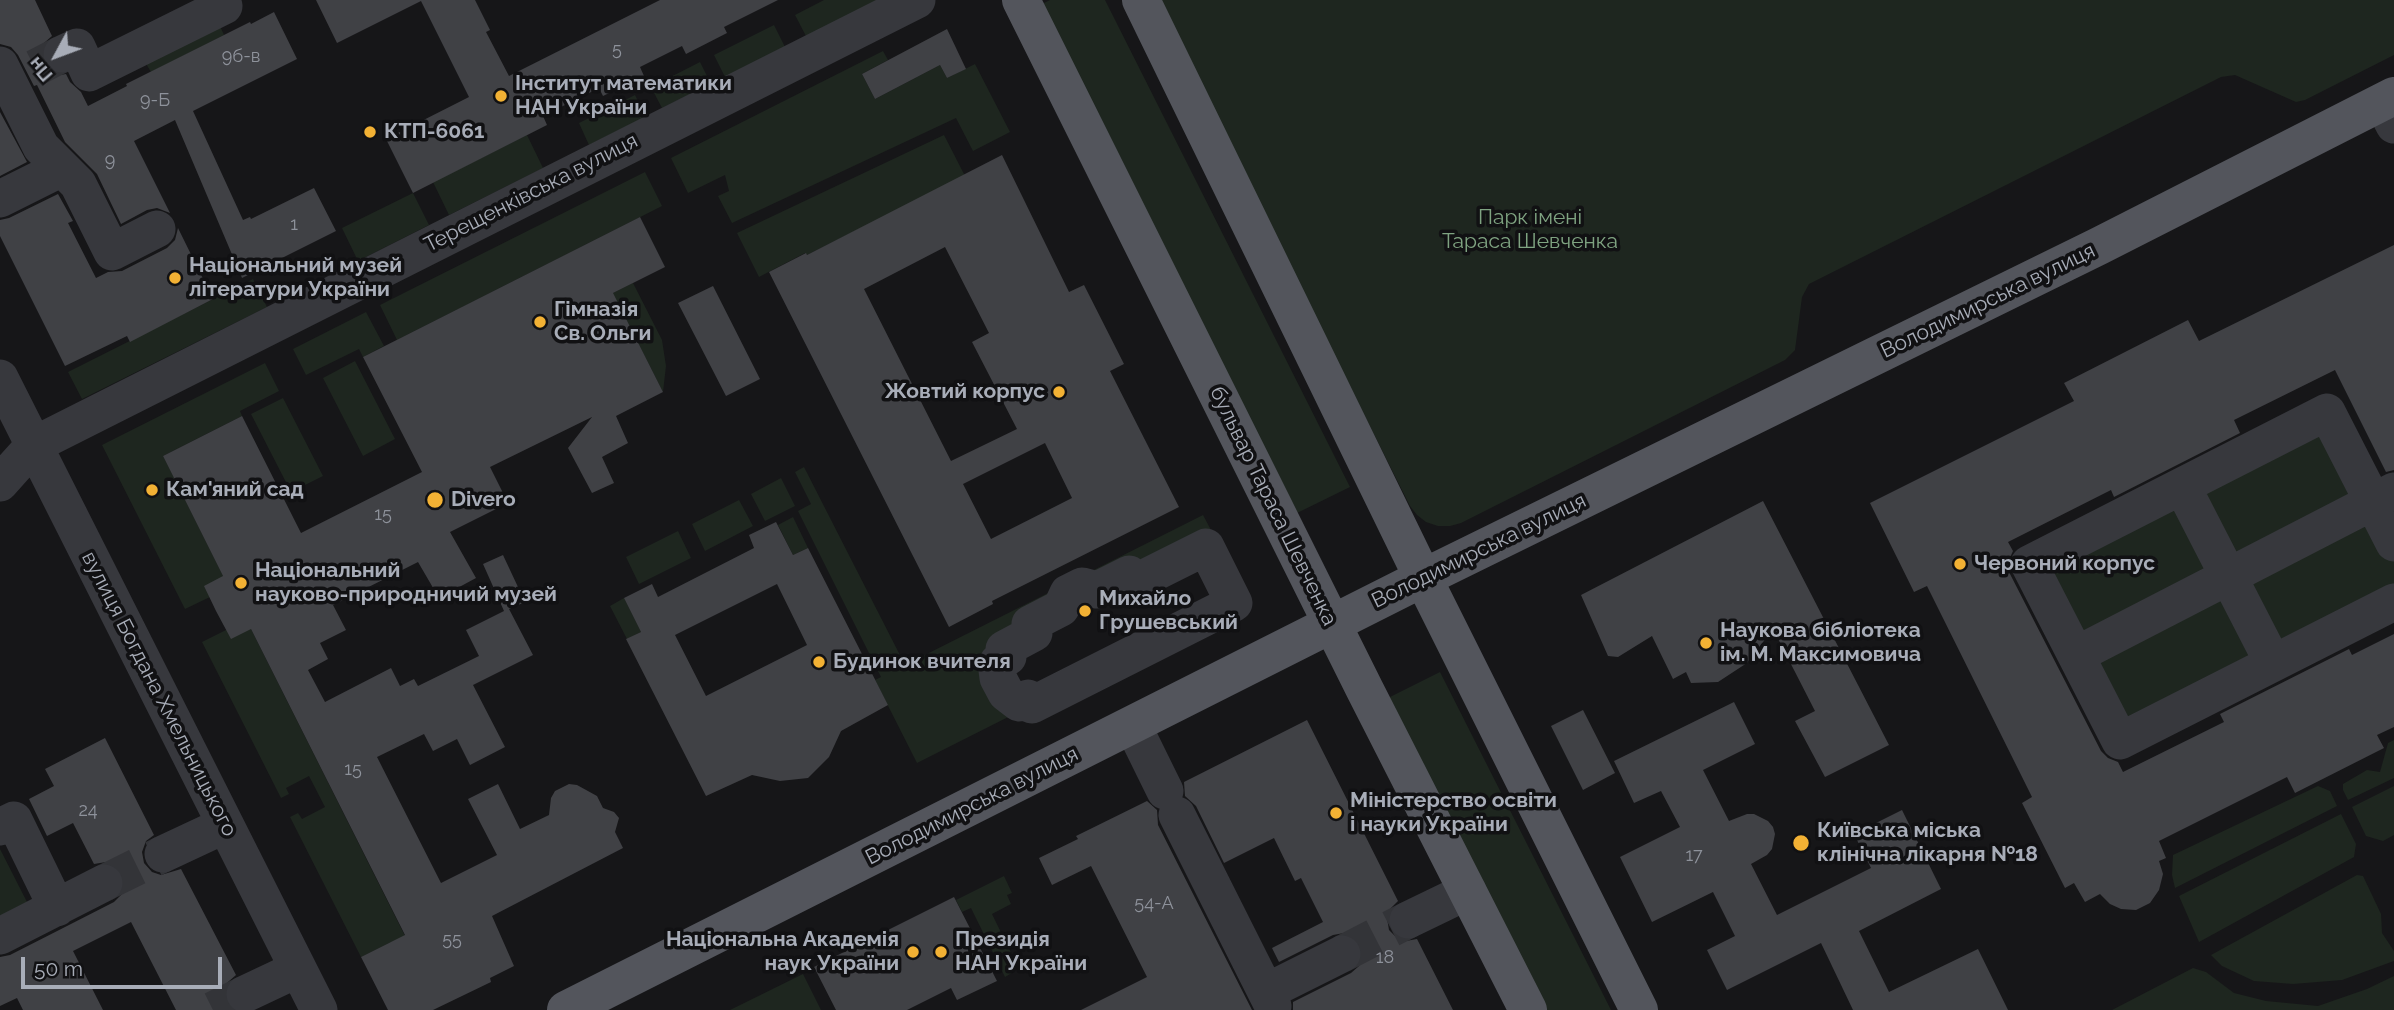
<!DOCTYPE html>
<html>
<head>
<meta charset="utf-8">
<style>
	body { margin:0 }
	#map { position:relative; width:2394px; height:1010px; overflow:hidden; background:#161618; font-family:Raleway,sans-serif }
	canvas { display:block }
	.north { position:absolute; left:21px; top:21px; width:70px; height:70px; -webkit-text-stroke:5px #111113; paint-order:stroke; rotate:229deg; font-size:19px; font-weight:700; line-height:28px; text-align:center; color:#a8adb8 }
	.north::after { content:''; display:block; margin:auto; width:24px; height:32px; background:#a8adb8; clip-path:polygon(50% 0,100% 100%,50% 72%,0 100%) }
	.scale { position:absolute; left:21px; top:957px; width:201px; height:32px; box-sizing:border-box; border:4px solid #a8adb8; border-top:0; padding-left:9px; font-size:21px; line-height:24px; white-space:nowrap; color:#a8adb8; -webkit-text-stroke:5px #111113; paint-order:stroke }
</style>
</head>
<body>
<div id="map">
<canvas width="2394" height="1010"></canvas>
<div class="north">Пн</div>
<div class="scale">50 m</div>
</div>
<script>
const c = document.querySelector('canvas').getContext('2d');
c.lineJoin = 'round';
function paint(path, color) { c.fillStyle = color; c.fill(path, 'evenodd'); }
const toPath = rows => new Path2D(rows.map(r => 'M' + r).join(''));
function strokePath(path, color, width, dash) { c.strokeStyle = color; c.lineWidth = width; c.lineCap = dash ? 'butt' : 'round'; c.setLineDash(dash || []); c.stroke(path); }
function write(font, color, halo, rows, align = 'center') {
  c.font = font + ' Raleway,sans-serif'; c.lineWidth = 7; c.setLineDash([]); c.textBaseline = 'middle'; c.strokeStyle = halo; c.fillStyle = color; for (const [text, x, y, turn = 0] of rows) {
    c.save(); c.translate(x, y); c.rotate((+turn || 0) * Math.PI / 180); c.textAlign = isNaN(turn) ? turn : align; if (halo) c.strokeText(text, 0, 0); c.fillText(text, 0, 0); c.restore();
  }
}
const green = toPath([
	[824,0,878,0,806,36,795,15],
	[1050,0,1105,0,1350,487,1295,514,1040,5],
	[1156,0,2394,0,2394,55,2305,100,2296,102,2235,75,2221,77,1809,284,1802,297,1795,350,1785,360,1461,523,1450,526,1438,526,1426,522,1417,515,1410,506],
	[219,24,224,35,151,72,145,62],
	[774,25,785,47,725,77,714,55],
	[883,51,888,60,862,74,875,99,940,65,947,78,975,64,1010,132,973,151,956,118,732,223,718,196,729,191,725,175,688,193,671,158],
	[700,62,711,84,662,108,651,87],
	[635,95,646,117,589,145,579,123],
	[527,135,543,168,449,215,433,182],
	[944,135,965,176,807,255,805,253,759,277,737,233],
	[645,172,662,206,397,340,380,305],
	[413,193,429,225,358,261,342,228],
	[253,279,267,307,82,399,68,372],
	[633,283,662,340,666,366,663,392,620,308,607,296],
	[366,312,384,346,363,357,359,349,306,375,293,349],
	[355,361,395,439,363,456,323,378],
	[265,363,279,391,240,411,242,416,163,456,223,576,210,597,185,609,102,445],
	[283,398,323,476,291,492,251,414],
	[2323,422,2394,559,2394,594,2123,732,2039,567],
	[804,467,905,665,1203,515,1211,530,1129,574,1004,649,1032,705,917,763,875,680,881,677,798,511,811,504,795,472],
	[781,478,795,506,765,521,751,494],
	[739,500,753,526,705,551,692,524],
	[793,517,808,548,793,555,778,525],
	[678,531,691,558,639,584,626,557],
	[624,598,641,632,627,639,610,606],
	[251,629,406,938,389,943,361,957,290,817,298,813,302,819,325,807,309,776,286,788,289,794,281,798,202,642,226,630],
	[1440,672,1611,1010,1546,1010,1388,698],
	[2394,740,2394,778,2348,800,2343,790,2343,784,2367,770,2380,772,2388,743],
	[2318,786,2330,791,2337,806,2175,888,2172,875,2173,855],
	[2394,786,2394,835,2383,841,2366,836,2352,807],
	[2341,814,2356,844,2354,857,2199,942,2179,896],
	[0,849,27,902,0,916],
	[2357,875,2363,876,2381,914,2382,933,2394,951,2394,961,2342,980,2293,984,2254,981,2222,966,2211,955],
	[1004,876,1012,893,1007,895,1011,904,992,914,1015,961,1015,971,1005,977,971,908,962,912,956,900],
	[2193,968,2206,972,2234,993,2266,1001,2318,1006,2367,989,2394,976,2394,1010,2112,1010],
	[803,974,821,1010,730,1010]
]);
const building = toPath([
	[0,0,35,0,52,36,44,43,41,52,43,63,51,72,60,75,66,74,70,82,81,92,88,106,127,86,126,84,250,22,251,24,274,12,297,59,193,111,243,220,250,217,251,219,314,188,336,231,242,278,175,120,134,141,170,213,157,208,147,210,121,224,97,174,65,142,37,85,34,86,18,55,11,47,0,44],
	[316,0,475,0,490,30,486,32,509,76,660,0,778,0,724,27,727,33,686,54,682,46,640,67,644,76,603,96,599,88,543,116,547,125,413,193,386,139,469,97,421,1,337,43],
	[947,29,966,69,947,78,940,65,875,99,862,74],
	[0,112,27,162,0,176],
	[1002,155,1069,292,1084,285,1124,364,1110,371,1179,507,992,601,993,604,949,627,769,272,806,253,807,255],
	[945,247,989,333,972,342,1017,429,951,461,864,289],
	[1045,443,1072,498,991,539,963,484],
	[58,194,73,221,68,223,96,278,108,272,122,271,167,248,175,240,178,228,213,299,130,342,127,336,65,366,0,236,0,220,9,218],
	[640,217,665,267,613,293,663,392,616,416,628,443,602,457,614,483,592,493,568,448,592,417,490,467,508,503,450,532,476,578,439,598,418,562,333,605,346,630,320,643,328,659,308,670,325,702,391,668,400,686,414,679,418,686,479,656,466,630,504,611,483,564,503,555,525,602,509,609,533,655,473,685,505,747,470,765,457,739,433,751,424,734,377,757,441,883,497,855,468,799,498,784,520,829,549,815,551,798,555,791,569,784,577,785,597,796,603,808,614,812,619,818,615,832,623,848,492,916,514,966,490,978,491,982,433,1010,388,1010,361,957,405,935,251,629,231,639,216,611,204,586,223,576,163,456,242,416,301,533,422,472,363,357],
	[2394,245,2394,470,2386,472,2335,370,2234,420,2240,433,2114,497,2111,490,2008,542,2013,551,2008,562,2010,574,2101,751,2108,758,2118,762,2123,772,2224,722,2220,714,2349,649,2352,655,2394,634,2394,727,2377,735,2384,748,2295,793,2287,777,2159,841,2166,858,2159,861,2163,874,2159,890,2150,903,2136,910,2121,909,2110,904,2100,894,2085,902,2074,883,2065,888,2022,803,2032,797,1927,586,1914,592,1870,503,2074,401,2064,383,2188,320,2199,341],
	[713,286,760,379,726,396,678,303],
	[1763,501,1889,745,1825,777,1795,721,1815,711,1773,629,1747,663,1718,682,1691,683,1686,672,1673,679,1652,636,1618,657,1608,656,1581,595],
	[776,522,793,555,808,548,888,705,841,731,829,757,808,778,780,781,752,775,706,796,626,639,641,632,624,598,652,584,658,597,754,548,749,535],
	[777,584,807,645,706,696,675,635],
	[1734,702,1755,744,1703,770,1729,821,1747,814,1754,814,1768,821,1773,827,1775,834,1772,849,1767,855,1751,864,1777,915,1871,868,1854,834,1902,810,1941,889,1859,931,1889,992,1978,949,2008,1010,1853,1010,1821,943,1727,990,1707,950,1735,936,1713,892,1652,922,1620,857,1680,827,1661,791,1634,803,1614,761],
	[1583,710,1615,773,1583,790,1551,726],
	[1307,720,1398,901,1390,909,1387,918,1389,930,1396,937,1406,941,1417,939,1453,1010,1293,1010,1293,1002,1351,973,1359,966,1363,955,1360,944,1353,936,1344,933,1333,935,1279,962,1272,948,1323,922,1301,878,1295,881,1274,838,1224,863,1196,806,1185,796,1184,782],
	[105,738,154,835,146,841,142,852,144,863,152,872,161,875,181,869,236,975,228,982,224,992,228,1006,220,1010,176,1010,131,922,73,951,103,1010,23,1010,17,998,0,1006,0,957,10,955,67,926,114,902,122,894,125,885,123,874,116,866,106,862,94,864,73,823,47,836,29,799,54,786,45,769],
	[1147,801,1157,810,1158,825,1252,1010,1081,1010,1147,977,1091,866,1052,885,1039,858,1078,839,1076,836],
	[954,897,997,981,957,1000,951,988,907,1010,836,1010,814,967]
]);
const minorTunnel = toPath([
	[35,68,62,54],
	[104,883,163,854],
	[1342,954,1408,920],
	[213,1010,245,994]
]);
const minor = toPath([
	[62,54,77,47,89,73,224,6],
	[0,65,41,147,78,184,112,252,157,229],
	[2382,102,2394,125],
	[0,199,62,168],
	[0,378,319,1010],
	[0,483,34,445,917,0],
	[2182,486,2273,663],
	[2394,543,2327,412,2029,564,2120,741,2394,602],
	[1206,547,1234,603,1032,705,1028,698,1019,703,1006,693,998,678,997,670,998,662,1008,657,1004,649,1034,633,1030,624,1061,608,1068,593,1082,586,1097,590,1129,574,1134,583,1206,547],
	[2076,655,2394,491],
	[1133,726,1165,791],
	[1177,815,1273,1006],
	[0,827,14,820,57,908],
	[163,854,225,825],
	[1408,920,1468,891],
	[0,936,104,883],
	[1266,992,1342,954],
	[245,994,298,969]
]);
const major = toPath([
	[1021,0,1365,690,1528,1010],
	[1141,0,1423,578,1639,1010],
	[566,1010,1423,578,2099,246,2394,96]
]);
const markers = [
	[501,96,7,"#f2b134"],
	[370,132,7,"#f2b134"],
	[175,278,7,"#f2b134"],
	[540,322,7,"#f2b134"],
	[1059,392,7,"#f2b134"],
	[152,490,7,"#f2b134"],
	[435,500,9,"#f2b134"],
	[1960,564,7,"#f2b134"],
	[241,583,7,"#f2b134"],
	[1085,611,7,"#f2b134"],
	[1706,643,7,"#f2b134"],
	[819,662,7,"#f2b134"],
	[1336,813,7,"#f2b134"],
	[1801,843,9,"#f2b134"],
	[913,952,7,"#f2b134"],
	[941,952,7,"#f2b134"]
];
const numberNames = [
	["5",617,50],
	["9б-в",241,57],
	["9-Б",155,101],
	["9",110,161],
	["1",294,225],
	["15",383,515],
	["15",353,770],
	["24",88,811],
	["17",1694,856],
	["54-А",1154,904],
	["55",452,940],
	["18",1385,958]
];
const poiNames = [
	["Інститут математики",515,84],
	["НАН України",515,108],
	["КТП-6061",384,132],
	["Національний музей",189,266],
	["літератури України",189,290],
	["Гімназія",554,310],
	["Св. Ольги",554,334],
	["Жовтий корпус",1045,392,"right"],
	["Кам'яний сад",166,490],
	["Divero",451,500],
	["Червоний корпус",1974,564],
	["Національний",255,571],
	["науково-природничий музей",255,595],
	["Михайло",1099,599],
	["Грушевський",1099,623],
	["Наукова бібліотека",1720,631],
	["ім. М. Максимовича",1720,655],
	["Будинок вчителя",833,662],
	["Міністерство освіти",1350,801],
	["і науки України",1350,825],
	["Київська міська",1817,831],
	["клінічна лікарня №18",1817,855],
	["Національна Академія",899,940,"right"],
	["наук України",899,964,"right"],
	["Президія",955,940],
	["НАН України",955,964]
];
const streetNames = [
	["Терещенківська вулиця",531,193,-27],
	["Володимирська вулиця",1988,301,-26],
	["бульвар Тараса Шевченка",1273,506,64],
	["Володимирська вулиця",1479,551,-26],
	["вулиця Богдана Хмельницького",159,694,63],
	["Володимирська вулиця",972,806,-27]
];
const parkNames = [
	["Парк імені",1530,218],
	["Тараса Шевченка",1530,242]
];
paint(green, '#1e261f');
paint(building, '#404145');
strokePath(minorTunnel, '#333438', 37, [37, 18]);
strokePath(minor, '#37383d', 37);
strokePath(major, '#53555c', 38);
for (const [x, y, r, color] of markers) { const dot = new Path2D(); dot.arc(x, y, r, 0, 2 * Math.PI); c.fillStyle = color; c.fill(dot); strokePath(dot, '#111113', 2.5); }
write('18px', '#8e929b', null, numberNames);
write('bold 21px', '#a8adb8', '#111113', poiNames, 'left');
write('21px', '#a8adb8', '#111113', streetNames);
write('21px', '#7fa381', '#111113', parkNames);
</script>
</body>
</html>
